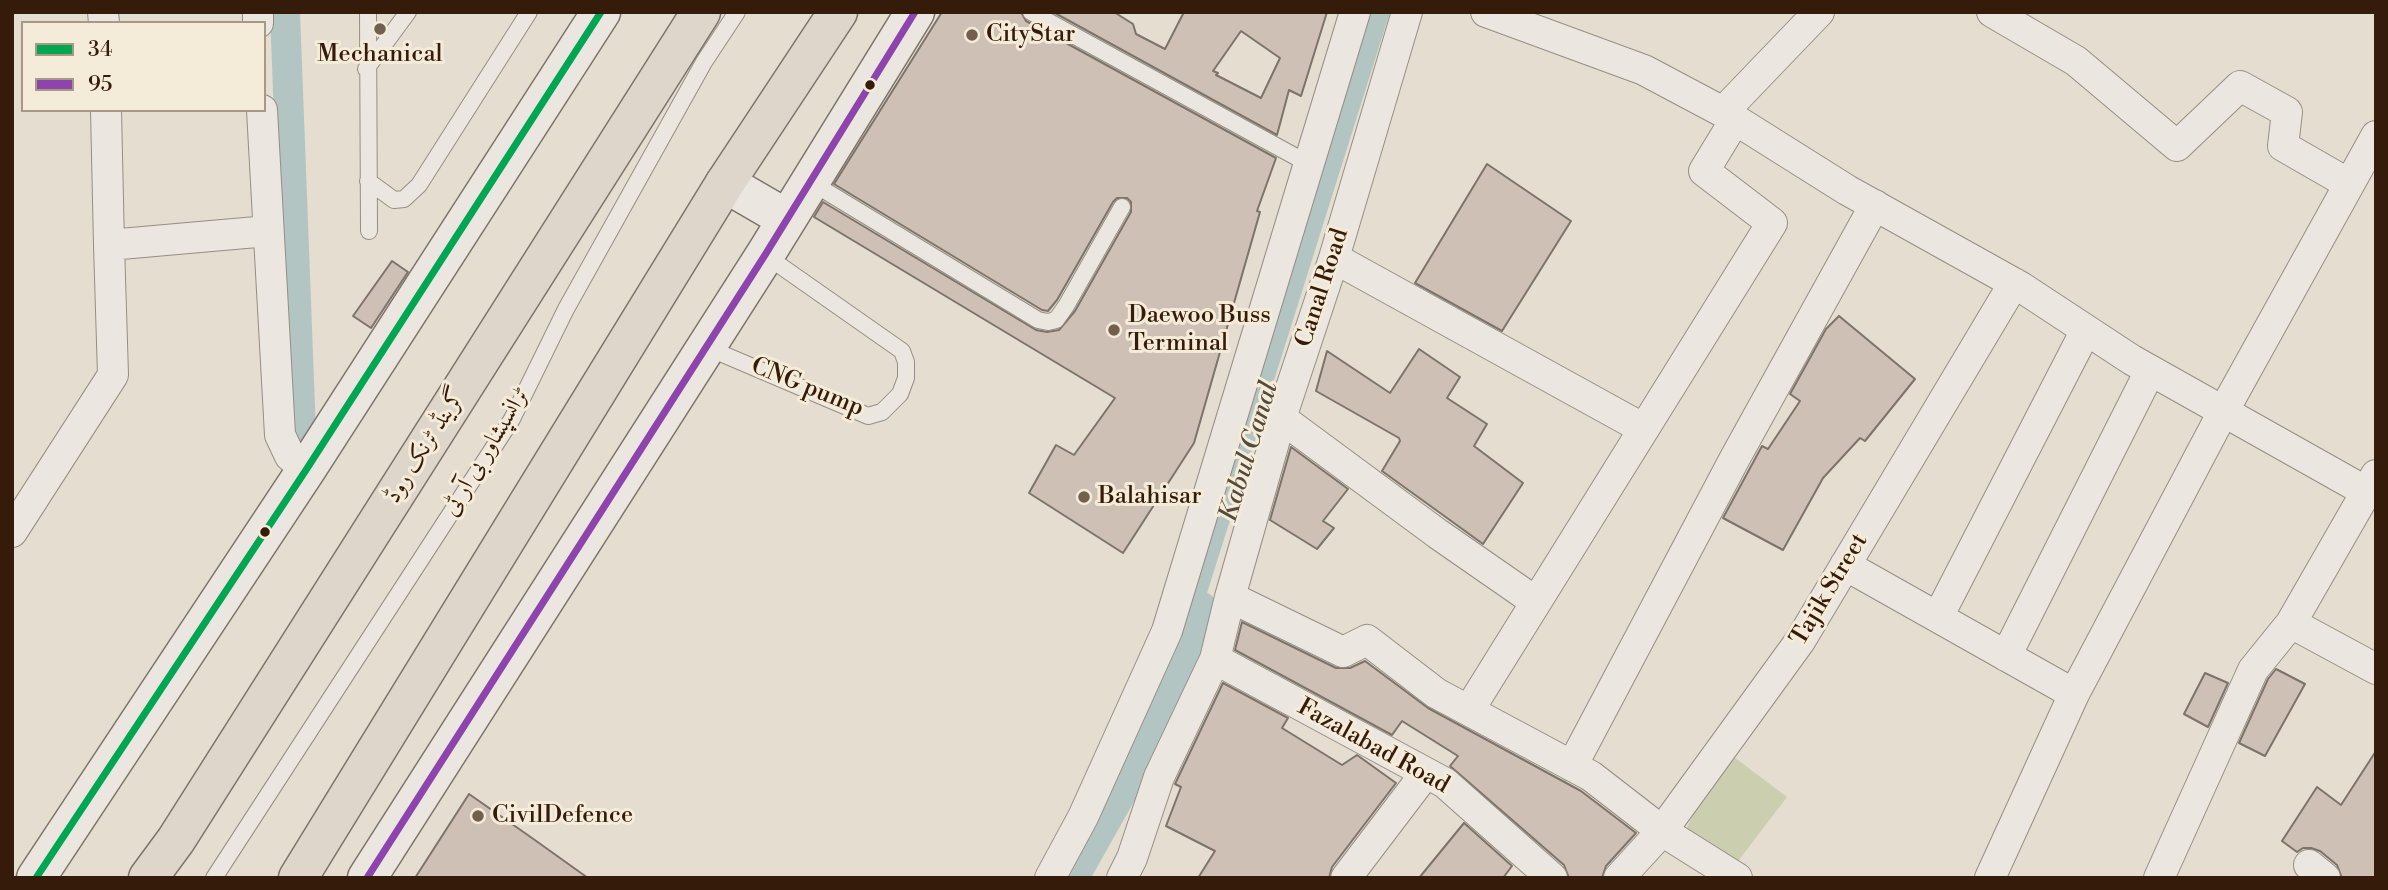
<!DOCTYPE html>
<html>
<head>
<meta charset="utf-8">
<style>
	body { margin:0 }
	#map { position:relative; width:2388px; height:890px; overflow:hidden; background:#e5ddcf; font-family:"Libre Bodoni",serif }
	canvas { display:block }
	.frame { position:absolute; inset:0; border:14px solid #351b09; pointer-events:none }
	.legend { position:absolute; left:21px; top:21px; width:245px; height:91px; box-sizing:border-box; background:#f5ebd9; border:2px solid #a89886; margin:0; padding:9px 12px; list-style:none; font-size:21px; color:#351b09 }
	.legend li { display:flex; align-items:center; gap:14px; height:35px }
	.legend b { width:35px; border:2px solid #a89886 }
</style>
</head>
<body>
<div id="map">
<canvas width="2388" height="890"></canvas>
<div class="frame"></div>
<ul class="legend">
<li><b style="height:9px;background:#00a651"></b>34</li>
<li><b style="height:9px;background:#8e44ad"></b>95</li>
</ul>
</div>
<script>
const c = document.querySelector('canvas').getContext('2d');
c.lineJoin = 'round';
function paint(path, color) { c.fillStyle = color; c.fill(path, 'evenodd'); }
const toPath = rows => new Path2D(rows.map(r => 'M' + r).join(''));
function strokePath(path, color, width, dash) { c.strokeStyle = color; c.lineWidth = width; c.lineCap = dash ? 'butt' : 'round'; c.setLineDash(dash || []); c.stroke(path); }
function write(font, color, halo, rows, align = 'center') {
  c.font = font + ' "Libre Bodoni",Amiri,serif'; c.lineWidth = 6; c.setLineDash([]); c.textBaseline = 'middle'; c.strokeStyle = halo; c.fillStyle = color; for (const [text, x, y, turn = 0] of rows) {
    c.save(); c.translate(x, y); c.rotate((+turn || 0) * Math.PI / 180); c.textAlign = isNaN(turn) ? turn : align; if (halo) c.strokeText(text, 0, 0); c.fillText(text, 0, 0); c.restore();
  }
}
const green = toPath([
	[1722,748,1787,797,1729,873,1687,828]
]);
const water = toPath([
	[1365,12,1390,12,1191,644,1175,629],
	[1171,661,1190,676,1190,702,1091,878,1063,878,1160,662]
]);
const canal = toPath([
	[285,12,301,433],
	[1170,706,1202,607]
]);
const building = toPath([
	[942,12,1021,12,1026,21,1276,158,1257,211,1260,212,1194,443,1123,553,1029,493,1056,445,1074,455,1115,398,814,217,823,202,1036,330,1047,332,1059,330,1075,311,1131,212,1131,202,1127,198,1117,198,1113,202,1057,300,1048,311,1042,310,834,184,942,12],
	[1053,12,1114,12,1133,24,1136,34,1165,49,1184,12,1327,12,1301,96,1289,90,1277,135,1053,12],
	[1241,31,1280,58,1261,98,1216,75,1218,73,1213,71,1241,31],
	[1487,164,1571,221,1502,331,1415,283,1487,164],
	[392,261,408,272,371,328,353,316,392,261],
	[1839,316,1915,379,1865,441,1860,438,1823,478,1783,550,1723,518,1762,446,1768,449,1800,401,1790,394,1826,329,1839,316],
	[1419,349,1460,377,1447,398,1487,424,1474,446,1523,483,1483,544,1382,471,1400,441,1399,438,1316,391,1327,351,1390,393,1419,349],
	[1291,447,1348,489,1323,521,1334,528,1317,549,1270,520,1291,447],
	[1242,622,1336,668,1350,668,1365,661,1428,708,1581,791,1636,833,1606,866,1602,878,1569,878,1564,865,1450,766,1458,756,1402,721,1392,735,1235,650,1242,622],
	[2276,669,2305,684,2265,756,2239,743,2268,679,2276,669],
	[2205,673,2228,683,2208,727,2184,714,2205,673],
	[1223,683,1288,718,1282,728,1342,765,1357,755,1396,783,1332,867,1329,878,1198,878,1215,851,1166,826,1181,787,1175,784,1223,683],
	[2376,751,2376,878,2342,878,2337,865,2320,851,2311,848,2303,848,2297,852,2282,841,2317,787,2341,805,2376,751],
	[469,794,532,838,588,878,415,878,469,794],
	[1464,823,1512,866,1503,878,1419,878,1464,823]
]);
const lane = toPath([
	[368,12,369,231],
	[1031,12,1309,164],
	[366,69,408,12],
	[368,181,394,200,404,199,419,185,529,12],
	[809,181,1038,320,1048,322,1056,320,1066,306,1122,207],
	[706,347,868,416,882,412,900,394,906,378,906,362,902,351,765,255],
	[214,878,512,419,566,309,704,62,737,12]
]);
const street = toPath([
	[103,12,104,23],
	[258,12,258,23],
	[1486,12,1644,70,1723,112,1847,190,2021,287,2132,360,2365,491],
	[1992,12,2076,61,2177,146,2240,86,2287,112,2283,146,2349,184],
	[106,110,109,245],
	[262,110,280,435,290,456,306,470],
	[1723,112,1819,12],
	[1334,258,1644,429],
	[1281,418,1438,534,1536,602],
	[12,532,113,375,109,245,268,231],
	[1845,565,2074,694,1990,878],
	[1230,597,1343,652,1367,640,1436,693,1591,776,1662,831,1737,878],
	[1938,617,2086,330],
	[2291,623,2376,669],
	[2006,656,2150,371],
	[1215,659,1445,783,1552,878],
	[2074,694,2223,412,2376,136],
	[1469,710,1772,223,1704,171,1735,120],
	[1572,766,1735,458,1875,205],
	[2309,865,2325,878],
	[1050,878,1083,817,1167,631,1355,12],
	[1122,878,1132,858,1159,777,1215,659,1230,597,1281,418,1334,258,1407,12],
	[1346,878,1425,774],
	[1619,878,1662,831,1800,641,2014,283],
	[2159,878,2253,670,2291,623,2376,475]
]);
const secondary = toPath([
	[725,183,787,219],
	[36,878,306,470,601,12],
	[367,878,765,255,915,12]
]);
const highway = toPath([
	[148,878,176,840,701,12],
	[298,878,725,183,838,12]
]);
const bus1 = toPath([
	[36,878,306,470,601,12]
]);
const bus2 = toPath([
	[367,878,765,255,915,12]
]);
const markers = [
	[380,29,7,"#735f4e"],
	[972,35,7,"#735f4e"],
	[870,85,6,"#351b09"],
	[1114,330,7,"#735f4e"],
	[1084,497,7,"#735f4e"],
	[265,532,6,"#351b09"],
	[478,816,7,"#735f4e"]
];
const poiNames = [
	["CityStar",986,35],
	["Mechanical",380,55,"center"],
	["Daewoo Buss",1128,316],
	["Terminal",1128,344],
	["Balahisar",1098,497],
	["CivilDefence",492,816]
];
const streetNames = [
	["Canal Road",1323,288,-72],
	["CNG pump",807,388,22],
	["گرینڈ ٹرنک روڈ",426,446,-58],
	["ٹرانسپشاور بی آر ٹی",487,452,-59],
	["Tajik Street",1830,590,-59],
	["Fazalabad Road",1373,747,29]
];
const waterNames = [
	["Kabul Canal",1250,452,-73]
];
paint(green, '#cbcfb0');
paint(water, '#b3c5c2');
strokePath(canal, '#b3c5c2', 30);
paint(building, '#cfc0b5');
strokePath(building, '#7c746a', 2);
strokePath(lane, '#968e84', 18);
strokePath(street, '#968e84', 32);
strokePath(secondary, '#7c746a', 41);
strokePath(highway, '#7c746a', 41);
strokePath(lane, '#ebe6df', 16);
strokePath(street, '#ebe6df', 30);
strokePath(secondary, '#ebe6df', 38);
strokePath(highway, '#ded6ca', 38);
strokePath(bus1, '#00a651', 7);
strokePath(bus2, '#8e44ad', 7);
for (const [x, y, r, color] of markers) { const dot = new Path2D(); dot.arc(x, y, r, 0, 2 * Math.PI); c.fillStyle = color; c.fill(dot); strokePath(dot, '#f5ebd9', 2.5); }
write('24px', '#351b09', '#f5ebd9', poiNames, 'left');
write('24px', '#351b09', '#f5ebd9', streetNames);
write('italic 26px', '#544b3f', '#f5ebd9', waterNames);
</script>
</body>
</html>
